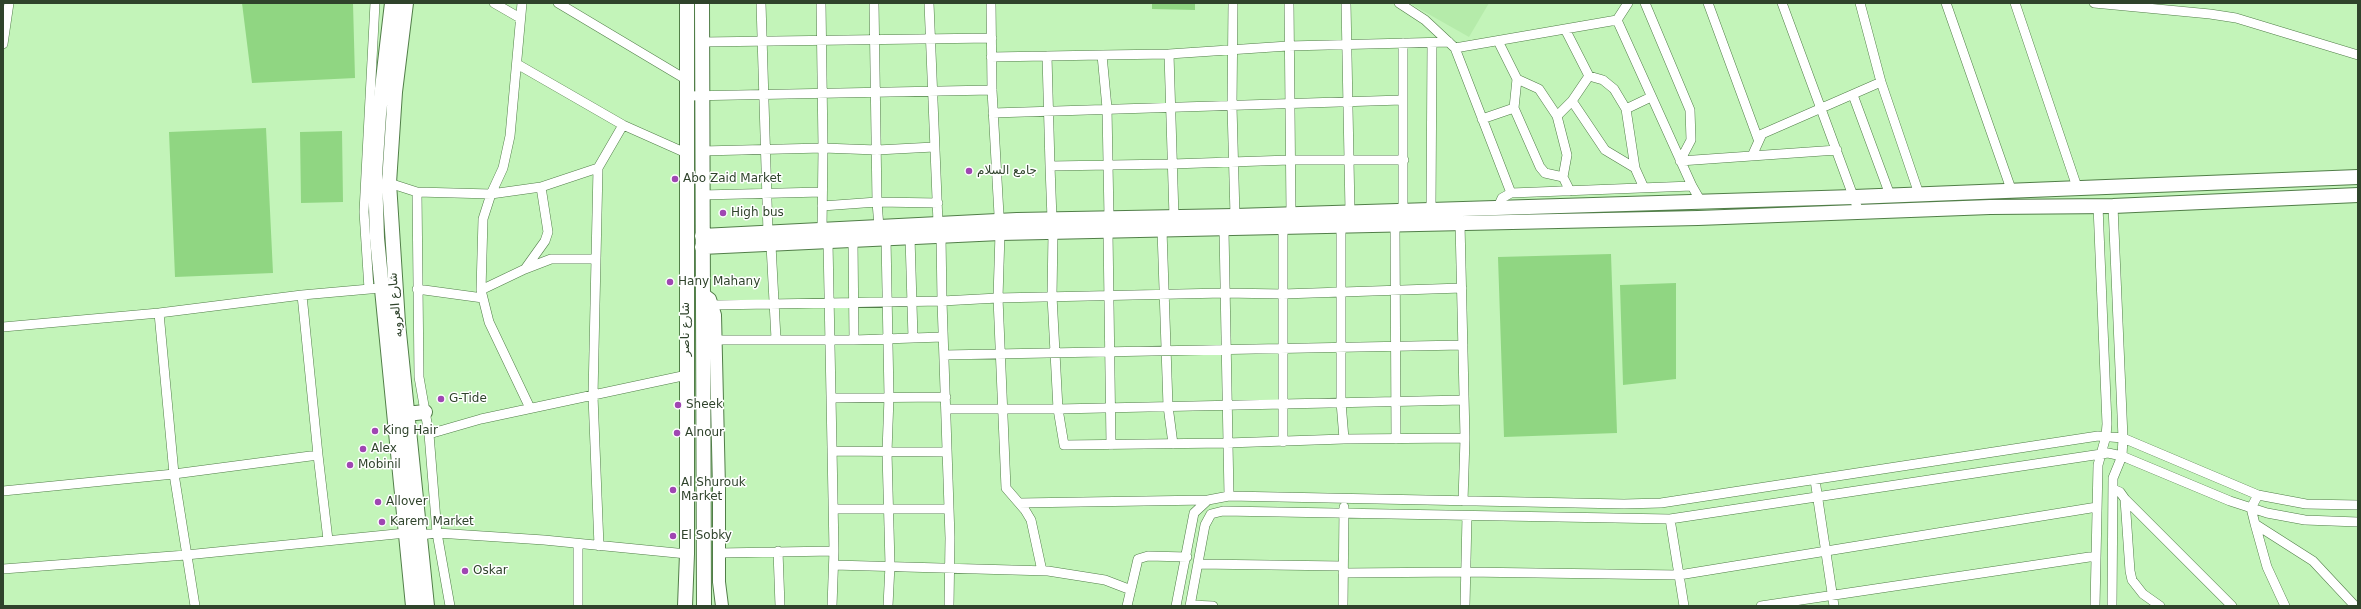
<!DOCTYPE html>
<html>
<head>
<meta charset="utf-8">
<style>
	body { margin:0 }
	#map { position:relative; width:2361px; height:609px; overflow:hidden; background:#c3f4b9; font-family:"DejaVu Sans",sans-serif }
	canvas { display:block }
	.frame { position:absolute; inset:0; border:4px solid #2f432b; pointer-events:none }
</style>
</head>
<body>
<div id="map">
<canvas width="2361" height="609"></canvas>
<div class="frame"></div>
</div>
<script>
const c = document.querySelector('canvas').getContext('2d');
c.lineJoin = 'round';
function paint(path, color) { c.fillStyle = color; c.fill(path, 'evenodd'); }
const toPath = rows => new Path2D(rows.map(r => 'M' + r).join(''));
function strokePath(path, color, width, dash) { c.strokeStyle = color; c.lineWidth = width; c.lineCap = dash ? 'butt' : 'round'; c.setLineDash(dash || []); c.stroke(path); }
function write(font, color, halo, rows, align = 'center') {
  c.font = font + ' "DejaVu Sans",Vazirmatn,sans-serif'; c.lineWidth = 3; c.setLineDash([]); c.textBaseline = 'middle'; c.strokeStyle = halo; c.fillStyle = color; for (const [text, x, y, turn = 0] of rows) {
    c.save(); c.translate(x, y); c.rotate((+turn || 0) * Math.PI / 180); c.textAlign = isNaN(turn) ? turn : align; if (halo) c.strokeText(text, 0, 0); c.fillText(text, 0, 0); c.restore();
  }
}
const built = toPath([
	[1409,3,1489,3,1469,37]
]);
const green = toPath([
	[242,3,353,3,355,78,252,83],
	[1152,3,1195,3,1195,10,1152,9],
	[266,128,273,273,175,277,169,132],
	[342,131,343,202,301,203,300,132],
	[1611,254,1617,433,1504,437,1498,257],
	[1676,283,1676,379,1623,385,1620,285]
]);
const street = toPath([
	[494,3,520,18],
	[558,3,687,80],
	[761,3,768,233],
	[821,3,823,148,822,230],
	[874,3,877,202,879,227],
	[929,3,938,223],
	[1233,3,1232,106,1235,216],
	[1289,3,1291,214],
	[1346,3,1350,212],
	[1399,3,1425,20,1455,48,1511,193,1502,198,1498,207],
	[1645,3,1690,110,1691,140,1680,161],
	[1708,3,1758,139],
	[1782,3,1859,212],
	[1860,3,1881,82,1919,194],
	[1946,3,2011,189],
	[2015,3,2077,187],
	[2094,3,2210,14,2236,18,2358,55],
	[1617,20,1692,186,1700,200],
	[1565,29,1589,76,1572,101,1605,150,1635,168,1644,188],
	[1498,41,1517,79,1539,89,1557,116,1572,101],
	[702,42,992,38],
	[3,44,9,3],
	[1455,48,1617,20,1628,3],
	[1102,55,1169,54],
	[991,57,1047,56],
	[517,64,623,125],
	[1589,76,1603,80,1614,89,1626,109,1651,97],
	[1517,79,1514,108,1540,167,1545,173,1563,177],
	[1853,95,1890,195],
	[687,96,992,90],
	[1626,109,1635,168],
	[993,113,1402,100],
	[1557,116,1567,155,1563,177,1570,191],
	[1482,119,1514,108],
	[702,151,823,148,877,150,934,147],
	[1752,156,1762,134,1881,82],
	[1680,161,1837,150],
	[1050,166,1047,56,1102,55,1107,108,1109,218],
	[598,168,593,396,599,546],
	[389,183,417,192,491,194,483,219,481,290,489,322,530,408],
	[541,187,598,168,623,125,686,153],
	[417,192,419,377,429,434,437,533,450,606],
	[1511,193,1692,186],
	[491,194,541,187,548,232,545,241,525,269,551,259,595,259],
	[491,194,503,168,510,136,522,3],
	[702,195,822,192],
	[822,206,877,202,938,203],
	[1431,209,1432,43],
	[1403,210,1403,43],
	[1174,217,1169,54,1288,46,1449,42],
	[1052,219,1050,166,1172,164,1290,160,1404,160],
	[1395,226,1396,439],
	[1283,227,1283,442],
	[1341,227,1341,402,1344,439],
	[1162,230,1168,406,1173,444],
	[1224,230,1229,496],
	[1108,232,1111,445],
	[1053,233,1052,296,1058,409,1064,445,1227,443,1344,439,1465,438,1460,223],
	[910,237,913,338],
	[886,238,889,397,887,452,890,565,888,606],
	[853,241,854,340],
	[828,242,834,551,832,606],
	[771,245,776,339],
	[369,289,364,212,375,3],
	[417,289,483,298],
	[481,290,525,269],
	[302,295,318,455],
	[713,305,942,301,941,236],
	[159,313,174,474,195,606],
	[3,327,159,313,302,295,381,288],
	[716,340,854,340,943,337],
	[944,355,1463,345],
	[832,398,946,397],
	[946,409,1058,409,1464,400],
	[429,434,481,419,687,375],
	[833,451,946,452],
	[1815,480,1834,606],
	[2113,489,2120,492,2125,499,2130,571,2132,580,2143,594,2160,606],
	[3,491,174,474,318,455,328,540],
	[2258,495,2251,508,2255,524,2267,567,2285,606],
	[2125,499,2232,606],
	[1463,501,1465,438],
	[1019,503,1208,500],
	[834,509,949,509],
	[1670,519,1684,606],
	[2255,524,2313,561,2355,606],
	[420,535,437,533,544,540,687,554],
	[778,551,780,606],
	[719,553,834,551],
	[1198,564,1343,566],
	[834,565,1048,571,1105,580,1131,590],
	[3,569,186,555,406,533],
	[1042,571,1031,520,1025,510,1006,488,998,298,1224,293,1283,294,1462,288],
	[1343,573,1466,572,1679,575,2097,507],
	[1190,605,1213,606],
	[578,606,578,545],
	[949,606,950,538,942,301,998,298,1000,233,992,90,991,3],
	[1127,606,1138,559,1148,556,1187,557],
	[1176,606,1194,513,1208,500,1229,496,1624,504,1661,503,2098,436,2123,438,2258,495,2306,504,2358,505],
	[1190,606,1205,525,1211,514,1223,511,1670,519,2108,453,2122,456,2230,501,2267,513,2305,520,2358,522],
	[1343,606,1344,507],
	[1465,606,1467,516],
	[1761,606,2096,556],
	[2095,606,2098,465,2106,436,2107,424,2098,206],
	[2112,606,2113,478,2122,456,2123,438,2113,206]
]);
const secondary = toPath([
	[702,293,710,299,715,315,719,488,719,582,722,606]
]);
const primary = toPath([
	[392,3,379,114,375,174,377,238,413,606],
	[406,3,395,92,389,183,398,323,427,606],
	[702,3,704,606],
	[702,236,1017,220,1235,216,1854,197,2358,177],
	[702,247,1000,233,1698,218,1990,207,2113,206,2358,195],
	[406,414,425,412],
	[685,606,687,554,687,3]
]);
const markers = [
	[969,171,4,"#9f46b2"],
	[675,179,4,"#9f46b2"],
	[723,213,4,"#9f46b2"],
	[670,282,4,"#9f46b2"],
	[441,399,4,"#9f46b2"],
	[678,405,4,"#9f46b2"],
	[375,431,4,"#9f46b2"],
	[677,433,4,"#9f46b2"],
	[363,449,4,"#9f46b2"],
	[350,465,4,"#9f46b2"],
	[673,490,4,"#9f46b2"],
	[378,502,4,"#9f46b2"],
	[382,522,4,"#9f46b2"],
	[673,536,4,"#9f46b2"],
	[465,571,4,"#9f46b2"]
];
const poiNames = [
	["جامع السلام",977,171],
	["Abo Zaid Market",683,179],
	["High bus",731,213],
	["Hany Mahany",678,282],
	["G-Tide",449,399],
	["Sheek",686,405],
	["King Hair",383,431],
	["Alnour",685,433],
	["Alex",371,449],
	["Mobinil",358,465],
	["Al Shurouk",681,483],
	["Market",681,497],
	["Allover",386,502],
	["Karem Market",390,522],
	["El Sobky",681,536],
	["Oskar",473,571]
];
const streetNames = [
	["شارع العروبه",396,305,-95],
	["شارع ناصر",686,329,-90]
];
paint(built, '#b5ebaa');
paint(green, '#90d682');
strokePath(street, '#517e48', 10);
strokePath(secondary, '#517e48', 14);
strokePath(primary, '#517e48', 16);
strokePath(street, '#fff', 9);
strokePath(secondary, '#fff', 12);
strokePath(primary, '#fff', 14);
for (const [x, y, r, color] of markers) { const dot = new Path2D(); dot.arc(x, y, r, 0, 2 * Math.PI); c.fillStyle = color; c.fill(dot); strokePath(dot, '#fff', 1.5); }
write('12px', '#2f432b', '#fff', poiNames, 'left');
write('12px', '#2f432b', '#fff', streetNames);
</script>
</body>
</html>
